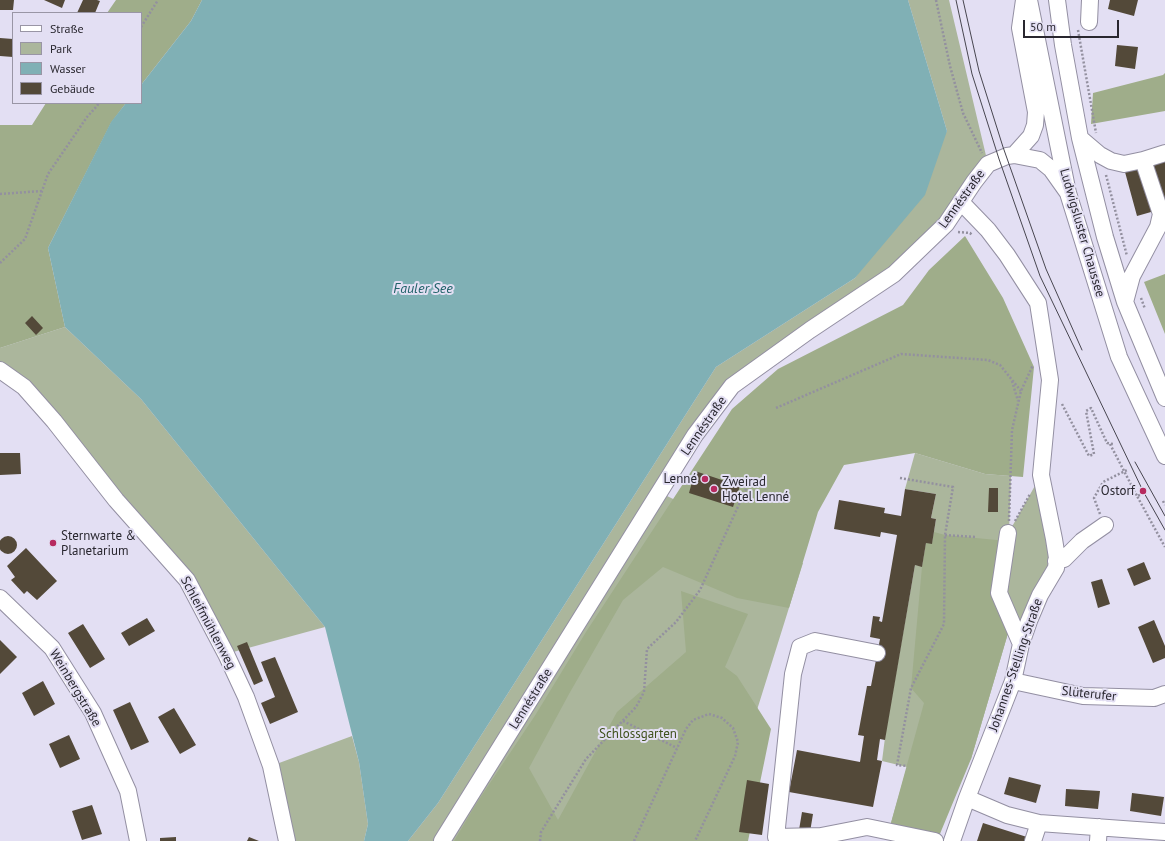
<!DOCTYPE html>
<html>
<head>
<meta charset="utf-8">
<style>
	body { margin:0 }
	#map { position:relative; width:1165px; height:841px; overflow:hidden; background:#e3dff3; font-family:"PT Sans",sans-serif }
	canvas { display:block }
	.legend { position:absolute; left:12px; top:12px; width:130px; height:92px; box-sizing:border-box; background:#e3dff3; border:1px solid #9995a5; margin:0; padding:5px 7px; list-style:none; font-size:12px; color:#29272f }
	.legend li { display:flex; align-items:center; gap:8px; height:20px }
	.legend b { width:20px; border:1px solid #9995a5 }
	.scale { position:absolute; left:1023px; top:20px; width:96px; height:18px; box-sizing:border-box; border:2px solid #29272f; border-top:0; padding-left:5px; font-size:12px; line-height:14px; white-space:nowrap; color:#29272f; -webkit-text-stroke:3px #e3dff3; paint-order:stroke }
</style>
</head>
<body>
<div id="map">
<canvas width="1165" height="841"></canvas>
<ul class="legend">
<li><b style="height:5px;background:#fff"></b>Straße</li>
<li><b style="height:11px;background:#abb69c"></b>Park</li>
<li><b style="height:11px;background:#80b0b5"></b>Wasser</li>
<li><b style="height:11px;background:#534939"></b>Gebäude</li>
</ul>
<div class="scale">50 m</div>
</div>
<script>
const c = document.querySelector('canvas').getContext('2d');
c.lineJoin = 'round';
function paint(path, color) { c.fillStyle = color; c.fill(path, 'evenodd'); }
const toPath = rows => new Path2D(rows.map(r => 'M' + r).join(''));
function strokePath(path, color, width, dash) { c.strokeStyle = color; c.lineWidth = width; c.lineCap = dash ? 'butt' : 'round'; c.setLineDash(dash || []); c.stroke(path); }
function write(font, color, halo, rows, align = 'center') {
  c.font = font + ' "PT Sans",sans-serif'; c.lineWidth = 4; c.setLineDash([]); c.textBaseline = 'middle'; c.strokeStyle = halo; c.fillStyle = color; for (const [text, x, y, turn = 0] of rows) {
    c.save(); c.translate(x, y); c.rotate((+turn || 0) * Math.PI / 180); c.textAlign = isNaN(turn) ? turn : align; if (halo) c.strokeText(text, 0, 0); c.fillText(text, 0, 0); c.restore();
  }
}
const green = toPath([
	[908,0,949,0,988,164,894,274,732,386,663,494,803,563,716,841,408,841,438,803,716,367,855,278,947,131],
	[65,327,141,399,325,627,226,654,187,580,0,370,0,348],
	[915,453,985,474,1011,476,1009,532,1041,475,1054,539,1049,579,1029,621,1011,623,971,759,889,830,907,767,882,761,886,730,915,565,922,566,926,543,932,543,936,519,931,518,936,494,905,489],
	[352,736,359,762,368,824,364,841,287,841,271,766]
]);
const forest = toPath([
	[116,0,202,0,191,21,141,85,141,13,107,13],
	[1165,73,1165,111,1091,124,1093,93,1163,75],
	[46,103,126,103,111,123,48,248,65,327,0,348,0,125,32,125],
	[965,236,1003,298,1034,367,1023,477,985,474,915,453,844,465,818,512,789,608,737,598,663,567,623,600,569,694,529,768,558,820,617,712,686,652,681,591,748,614,725,667,737,676,771,729,748,841,454,841,476,804,536,714,586,632,732,409,778,369,903,305,929,270],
	[1165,274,1165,334,1144,282],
	[934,532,945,535,1007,541,999,593,1011,623,971,759,937,841,889,830,924,703,911,688,922,567,926,543,932,544]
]);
const water = toPath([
	[202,0,908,0,947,131,925,195,855,278,716,367,438,803,408,841,364,841,368,824,359,762,325,627,141,399,65,327,48,248,111,122,126,103,141,103,141,85,191,21]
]);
const building = toPath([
	[0,0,14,0,13,10,0,10],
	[44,0,65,0,62,8],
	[83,0,97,0,100,1,95,13,77,13],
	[1110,0,1138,0,1134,16,1108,9],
	[0,38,13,39,13,57,0,56],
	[1117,45,1138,47,1135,69,1115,66],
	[1165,160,1165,208,1137,216,1125,172],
	[32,316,43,328,36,335,25,323],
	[0,453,20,453,21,474,0,475],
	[695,471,740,486,733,507,689,493],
	[989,488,998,488,998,512,988,512],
	[905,489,936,494,931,518,936,519,932,544,926,543,922,567,915,565,885,740,880,739,877,760,882,761,873,807,789,792,797,750,860,762,864,736,858,735,867,686,871,686,880,639,870,637,873,616,880,617,879,621,882,622,897,535,881,532,880,537,834,529,839,500,885,508,884,513,901,516],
	'-1 545a9 9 0 1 1 18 0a9 9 0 1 1-18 0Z',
	[26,548,57,581,37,600,27,591,24,594,11,580,15,577,7,566],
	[1144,562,1151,579,1134,586,1127,569],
	[1102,579,1110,604,1098,608,1091,582],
	[147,618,155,631,129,646,121,633],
	[1154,620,1165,646,1165,658,1153,663,1138,627],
	[83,624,105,659,90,668,68,633],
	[0,640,17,657,0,674],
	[247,642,263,681,254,685,237,646],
	[275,657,298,712,270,724,261,703,275,697,261,662],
	[43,681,55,704,34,716,22,693],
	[130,702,149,742,131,750,113,710],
	[174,708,196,745,180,754,158,717],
	[69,735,80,759,60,768,49,744],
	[1009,777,1041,785,1036,803,1004,794],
	[747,780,769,784,762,835,739,832],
	[1066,789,1100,791,1098,809,1065,806],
	[1132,793,1164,797,1161,816,1130,811],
	[92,805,102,834,82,840,72,811],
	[802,812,813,814,810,832,799,830],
	[983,823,1030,838,1029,841,977,841],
	[176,837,176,841,160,841,160,838],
	[249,837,259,841,247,841]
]);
const path = toPath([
	[936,0,950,66,963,113,982,153],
	[141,27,158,0],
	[1078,30,1096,133],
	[1106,175,1127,256],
	[0,194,42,191],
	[958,232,970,233,972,235],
	[0,263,25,239,48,174,87,117,96,107,99,103],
	[1141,298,1145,309],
	[1012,381,1018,401],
	[1062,404,1089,456,1094,454,1086,411,1091,408,1107,443,1113,444],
	[776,408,901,354,988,360,1000,365,1021,391],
	[1110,444,1137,496],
	[900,478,953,487,945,535,944,624,911,688,897,765,907,766],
	[1140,495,1137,496,1165,547],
	[1163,501,1165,505],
	[1100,514,1094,498,1103,482,1127,470],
	[1009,521,1012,430,1021,391,1033,365],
	[1015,521,1030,494],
	[945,535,975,537],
	[623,721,677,748],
	[540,841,541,832,586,759,636,707,644,692,647,649,676,622,700,590,751,478],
	[634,841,686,729,693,720,709,714,722,718,733,728,738,742,735,756,695,841]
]);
const minor = toPath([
	[1029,0,1068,193,1119,357,1165,456],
	[1057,0,1063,45,1080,138,1105,237,1125,302,1165,398],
	[1089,22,1090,0],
	[1080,138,1100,155,1111,161,1124,164,1143,160,1161,214,1158,227,1132,276,1125,302],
	[1014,155,1031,136,1035,125,1036,112,1020,28,1024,0],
	[1143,160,1165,153],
	[0,370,24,387,54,421,116,500,187,580,226,654,246,697,271,766,287,841],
	[1008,533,999,593,1021,644],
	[1056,561,1064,559,1082,541,1105,525],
	[0,598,52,648,93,713,128,791,138,841],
	[877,653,815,641,800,647,793,674,776,837,821,836,867,827,935,841],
	[1013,681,1083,696,1154,698,1165,694],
	[967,798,1007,815,1039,823,1165,832],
	[442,841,695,435,732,386,810,330,894,274,946,224,974,182,988,164,1007,156,1014,155,1040,160,1051,169,1068,193],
	[952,841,967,798,1013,681,1021,644,1029,621,1040,595,1056,568,1057,558,1054,539,1041,475,1050,380,1038,303,1007,255,988,230,961,202],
	[1033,841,1039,823],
	[1098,841,1099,827]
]);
const tram = toPath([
	[956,0,972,74,999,159,1040,276,1143,491,1165,530],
	[963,0,979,71,1003,147,1046,269,1082,350],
	[1135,462,1165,516]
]);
const markers = [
	[705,479,4,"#b72a5f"],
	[714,489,4,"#b72a5f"],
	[1143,491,4,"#b72a5f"],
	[53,543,4,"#b72a5f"]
];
const streetNames = [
	["Lennéstraße",962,199,-54],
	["Ludwigsluster Chaussee",1082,233,74],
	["Lennéstraße",704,426,-55],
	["Schleifmühlenweg",208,623,62],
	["Johannes-Stelling-Straße",1016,665,-71],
	["Weinbergstraße",75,688,59],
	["Slüterufer",1089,694,6],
	["Lennéstraße",531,699,-58]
];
const poiNames = [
	["Lenné",697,479],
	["Zweirad",722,482,"left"],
	["Hotel Lenné",722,497,"left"],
	["Ostorf",1135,491],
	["Sternwarte &",61,536,"left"],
	["Planetarium",61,551,"left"]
];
const parkNames = [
	["Schlossgarten",638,734]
];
const waterNames = [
	["Fauler See",423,289]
];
paint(green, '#abb69c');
paint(forest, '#9fad8a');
paint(water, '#80b0b5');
paint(building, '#534939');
strokePath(minor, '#938fa2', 18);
strokePath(path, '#93909f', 2.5, [2, 2]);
strokePath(minor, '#fff', 16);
strokePath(tram, '#47454f', 1);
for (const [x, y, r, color] of markers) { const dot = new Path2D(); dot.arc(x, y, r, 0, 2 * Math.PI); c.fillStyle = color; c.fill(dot); strokePath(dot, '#e3dff3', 1.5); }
write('13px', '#29272f', '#e3dff3', streetNames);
write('13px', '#29272f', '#e3dff3', poiNames, 'right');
write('13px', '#3e511b', '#e3dff3', parkNames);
write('italic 14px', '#216269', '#e3dff3', waterNames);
</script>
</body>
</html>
